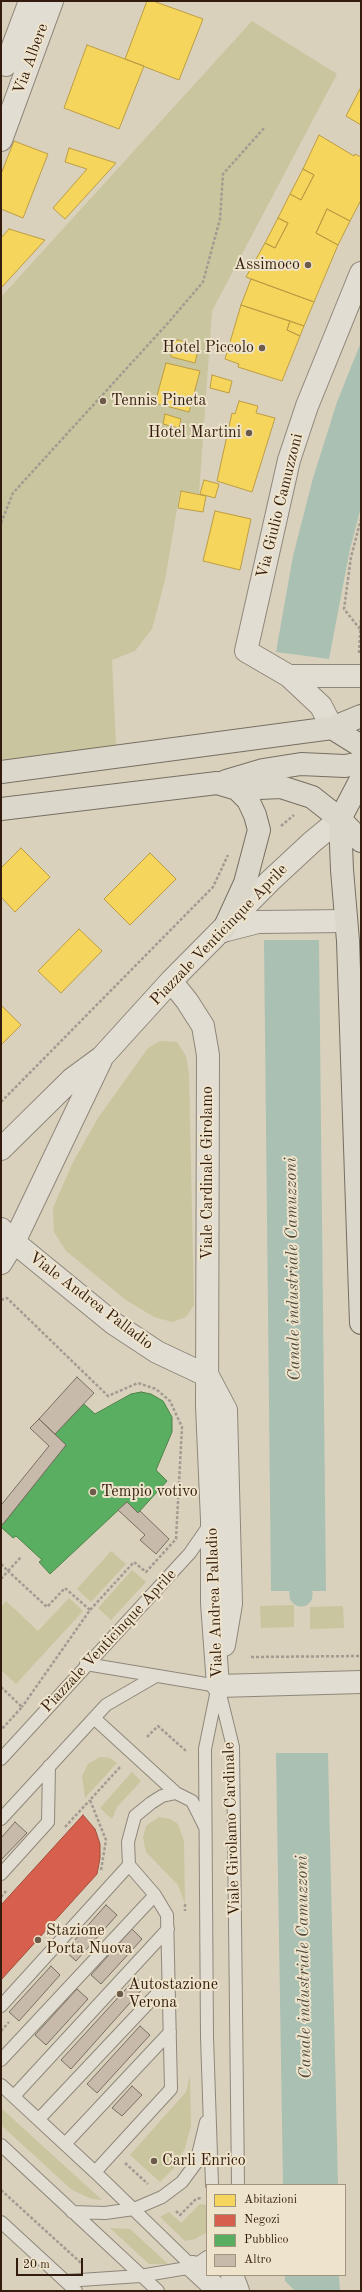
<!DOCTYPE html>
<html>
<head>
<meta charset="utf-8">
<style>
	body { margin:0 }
	#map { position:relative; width:362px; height:2292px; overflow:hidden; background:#d9d1bc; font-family:"Old Standard TT",serif }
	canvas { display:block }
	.frame { position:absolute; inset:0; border:2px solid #331b0d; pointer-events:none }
	.legend { position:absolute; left:206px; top:2184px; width:140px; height:92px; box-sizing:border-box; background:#eee4cc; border:1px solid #a39480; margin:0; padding:5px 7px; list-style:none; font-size:12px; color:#331b0d }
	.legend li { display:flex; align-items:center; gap:8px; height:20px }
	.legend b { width:20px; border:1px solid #a39480 }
	.scale { position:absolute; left:16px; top:2258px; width:67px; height:18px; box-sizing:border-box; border:2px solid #331b0d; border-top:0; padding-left:5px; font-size:12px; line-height:14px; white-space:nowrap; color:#331b0d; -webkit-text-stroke:3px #eee4cc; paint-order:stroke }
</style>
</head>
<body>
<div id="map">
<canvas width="362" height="2292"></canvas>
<div class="frame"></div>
<ul class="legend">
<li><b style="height:11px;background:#f6d55c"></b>Abitazioni</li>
<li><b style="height:11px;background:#d6604d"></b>Negozi</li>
<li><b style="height:11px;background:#5aae61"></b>Pubblico</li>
<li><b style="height:11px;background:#c8baaa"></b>Altro</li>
</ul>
<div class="scale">20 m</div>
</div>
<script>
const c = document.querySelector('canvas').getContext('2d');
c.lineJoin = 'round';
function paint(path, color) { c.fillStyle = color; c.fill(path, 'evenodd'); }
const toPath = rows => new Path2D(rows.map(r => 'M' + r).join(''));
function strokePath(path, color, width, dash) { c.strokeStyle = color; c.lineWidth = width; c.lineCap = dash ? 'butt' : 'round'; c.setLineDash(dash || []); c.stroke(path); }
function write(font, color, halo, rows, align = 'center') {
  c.font = font + ' "Old Standard TT",serif'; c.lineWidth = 4; c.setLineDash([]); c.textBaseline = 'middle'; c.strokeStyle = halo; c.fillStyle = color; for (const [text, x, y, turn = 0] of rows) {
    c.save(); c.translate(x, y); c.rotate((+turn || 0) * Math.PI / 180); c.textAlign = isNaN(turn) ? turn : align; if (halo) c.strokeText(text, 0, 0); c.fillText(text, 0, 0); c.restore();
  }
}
const green = toPath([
	[252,21,337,74,212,311,199,494,180,491,165,580,152,629,135,651,112,660,116,745,1,760,1,297],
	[160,1041,177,1042,186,1056,189,1074,194,1305,186,1317,172,1322,154,1317,126,1300,66,1251,54,1232,53,1208,73,1162,98,1118,148,1048],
	[111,1551,126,1564,91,1602,77,1589],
	[132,1570,146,1582,111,1620,98,1608],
	[69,1598,83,1611,16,1684,1,1670,1,1607,6,1601,38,1631],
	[294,1605,294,1627,261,1628,260,1606],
	[343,1606,344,1628,310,1629,310,1607],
	[100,1757,110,1758,117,1763,85,1798,82,1776,88,1764],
	[132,1772,141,1781,117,1807,112,1819,100,1808],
	[159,1817,170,1819,178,1824,184,1841,185,1904,178,1885,146,1852,143,1838,146,1826],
	[190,2075,191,2126,185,2148,175,2167,160,2182,130,2155,186,2092],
	[1,2108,102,2200,92,2199,72,2190,1,2125],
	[200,2204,207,2205,207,2232,195,2239,185,2241,160,2217,169,2212,181,2223],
	[110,2228,130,2229,168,2264,149,2264]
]);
const water = toPath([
	[361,342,361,507,350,549,329,659,276,652,293,556,313,478,337,402],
	[264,940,319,940,326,1591,271,1591],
	[276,1753,328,1753,338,2185,283,2185],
	[285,2275,339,2275,340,2291,295,2291,285,2281]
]);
const homes = toPath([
	[147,1,153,1,203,19,179,80,125,59,147,1],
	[87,45,144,66,119,129,64,108,87,45],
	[361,87,361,125,346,116,361,87],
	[319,135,354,156,355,154,361,157,361,200,350,221,327,209,316,233,338,245,314,302,246,277,265,243,275,248,288,223,278,218,290,194,301,200,314,175,303,169,319,135],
	[14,141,48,154,23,218,1,209,1,174,14,141],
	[69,148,116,163,65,219,53,208,87,169,65,162,69,148],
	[303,169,314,175,301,200,290,194,303,169],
	[327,209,350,221,338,245,316,233,327,209],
	[278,218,288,223,275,248,265,243,278,218],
	[9,229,45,240,1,288,1,238,9,229],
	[251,279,314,302,304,326,241,305,251,279],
	[241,305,290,321,287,330,300,336,282,381,238,367,239,364,225,359,241,305],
	[290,321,304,326,300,336,287,330,290,321],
	[178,340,199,346,195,363,172,357,168,351,169,344,178,340],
	[166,363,200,371,189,412,155,403,166,363],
	[212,375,232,381,229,393,210,388,212,375],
	[239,401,258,406,256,413,275,418,252,492,217,481,232,413,235,414,239,401],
	[165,414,181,419,179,428,163,424,165,414],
	[204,480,219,484,215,498,200,494,204,480],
	[181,491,206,496,203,512,178,508,181,491],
	[215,511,251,519,240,570,203,561,215,511],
	[21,848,50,877,15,912,1,897,1,868,21,848],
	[150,853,176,879,130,925,104,899,150,853],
	[79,929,102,951,61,993,38,971,79,929],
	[1,1005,21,1025,1,1045,1,1005]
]);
const shops = toPath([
	[83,1815,95,1829,100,1844,100,1858,97,1874,1,1980,1,1905,83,1815]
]);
const public = toPath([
	[141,1392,151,1394,163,1401,172,1417,172,1432,156,1470,167,1481,138,1513,127,1502,50,1574,39,1562,42,1560,16,1536,13,1538,1,1527,66,1445,55,1434,84,1404,95,1414,131,1394,141,1392]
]);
const canal = toPath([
	[300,1560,301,1595]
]);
const building = toPath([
	[77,1377,94,1393,55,1434,39,1419,77,1377],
	[39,1419,66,1445,3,1524,1,1523,1,1503,2,1504,49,1446,30,1428,39,1419],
	[127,1502,138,1513,140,1511,169,1539,156,1554,140,1540,145,1535,118,1510,127,1502],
	[15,1822,27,1833,1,1860,1,1838,15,1822],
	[106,1905,117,1915,76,1961,65,1951,106,1905],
	[132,1929,142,1939,101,1984,91,1975,132,1929],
	[51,1966,60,1975,19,2021,9,2012,51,1966],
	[136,1978,145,1986,71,2069,61,2060,136,1978],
	[77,1989,88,1999,46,2045,35,2035,77,1989],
	[140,2026,150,2035,97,2093,87,2084,140,2026],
	[132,2086,142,2095,122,2116,112,2108,132,2086]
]);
const path = toPath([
	[1,523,13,493,168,323,203,282,220,219,223,174,265,127],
	[360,629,344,609,351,557,361,519],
	[359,653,361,618],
	[281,826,294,815],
	[1,1102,213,887,228,855],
	[1,1300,7,1298,108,1396,138,1383,156,1389,170,1401,182,1427,176,1539,146,1572,134,1562,90,1610,22,1707],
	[1,1564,8,1571,21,1557],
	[1,1579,8,1571,47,1607,65,1588,90,1610],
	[251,1657,361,1656],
	[1,1687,22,1707,1,1730],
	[147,1737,158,1726,186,1751],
	[65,1827,90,1800],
	[101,1870,106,1840,90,1800,121,1766],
	[1,1897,6,1891],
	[185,1904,185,1911],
	[1,2031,9,2022],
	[125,2163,148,2184],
	[1,2190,81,2263],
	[176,2211,180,2215,196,2199,201,2198]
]);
const service = toPath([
	[86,1664,218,1686],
	[218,1686,233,1747,238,2185],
	[94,1718,176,1793],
	[1,1759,190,1553,210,1524],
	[1,1819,106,1705,156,1676],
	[1,1874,48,1822,49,1766],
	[1,2006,129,1865],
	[1,2060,155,1895],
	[1,2085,95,2172,196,2270],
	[14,2096,168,1929],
	[39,2119,169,1981],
	[65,2144,170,2032],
	[1,2145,158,2291],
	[95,2172,171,2089,167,1915,155,1895,129,1865,128,1842,135,1816,151,1803,162,1796,176,1793,192,1801,205,1827],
	[212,2185,207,2037,205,1749,217,1690],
	[72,2212,105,2213,134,2209,162,2197,182,2182,196,2163,206,2122],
	[1,2222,76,2291],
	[65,2281,140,2276,193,2267,207,2257]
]);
const minor = toPath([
	[6,65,30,1],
	[1,140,52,1],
	[289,676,361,676],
	[332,728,321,706,289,676,246,651,289,460,307,406,361,273],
	[1,1263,14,1242],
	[193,2267,219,2291],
	[232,2275,238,2291]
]);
const tertiary = toPath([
	[223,931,258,922,346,921],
	[171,981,187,1001,203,1026,208,1055,207,1406,212,1520,212,1603,218,1686],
	[1,1149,72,1079,102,1057,171,981,270,881,312,842,340,819],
	[1,1229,14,1242,113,1323,157,1352,208,1376,226,1410,231,1604,224,1645],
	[14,1242,101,1060],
	[218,1686,361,1682]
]);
const primary = toPath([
	[361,779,340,819,342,870,348,941,361,1323],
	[340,819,361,841]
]);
const trunk = toPath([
	[332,728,361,746],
	[1,772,332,728,361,716],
	[226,781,263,770,301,764,345,766,361,763],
	[1,809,217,783,237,789,281,787,312,797,340,819],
	[223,931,245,883,259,830,255,815,248,800,237,789]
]);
const markers = [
	[308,265,4,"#6d5b4a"],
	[262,348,4,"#6d5b4a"],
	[103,401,4,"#6d5b4a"],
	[249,433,4,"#6d5b4a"],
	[93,1492,4,"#6d5b4a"],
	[38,1940,4,"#6d5b4a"],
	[120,1994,4,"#6d5b4a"],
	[154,2161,4,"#6d5b4a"]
];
const streetNames = [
	["Via Albere",31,59,-70],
	["Via Giulio Camuzzoni",280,506,-76],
	["Piazzale Venticinque Aprile",219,935,-46],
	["Viale Cardinale Girolamo",208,1173,-90],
	["Viale Andrea Palladio",91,1301,37],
	["Viale Andrea Palladio",215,1603,-92],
	["Piazzale Venticinque Aprile",109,1641,-47],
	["Viale Girolamo Cardinale",232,1829,-92]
];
const poiNames = [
	["Assimoco",300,265,"right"],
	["Hotel Piccolo",254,348,"right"],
	["Tennis Pineta",111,401],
	["Hotel Martini",241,433,"right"],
	["Tempio votivo",101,1492],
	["Stazione",46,1931],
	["Porta Nuova",46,1949],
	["Autostazione",128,1985],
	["Verona",128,2003],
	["Carli Enrico",162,2161]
];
const waterNames = [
	["Canale industriale Camuzzoni",293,1269,-91],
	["Canale industriale Camuzzoni",304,1967,-91]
];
paint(green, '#c9c59e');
paint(water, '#aac0b2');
paint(homes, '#f6d55c');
strokePath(homes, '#bc9d44', 1);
paint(shops, '#d6604d');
strokePath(shops, '#a54b3a', 1);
paint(public, '#5aae61');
strokePath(public, '#4e8248', 1);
strokePath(canal, '#aac0b2', 23);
paint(building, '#c8baaa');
strokePath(building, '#776f62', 1);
strokePath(service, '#8f877a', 14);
strokePath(minor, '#8f877a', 24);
strokePath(tertiary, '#8f877a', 24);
strokePath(primary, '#776f62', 24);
strokePath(trunk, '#776f62', 24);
strokePath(path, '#a29b92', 2.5, [3, 2]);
strokePath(service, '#e2ddd3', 12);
strokePath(minor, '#e2ddd3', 22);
strokePath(tertiary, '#e2ddd3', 22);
strokePath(primary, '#dcd7cb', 22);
strokePath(trunk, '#dcd7cb', 22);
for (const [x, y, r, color] of markers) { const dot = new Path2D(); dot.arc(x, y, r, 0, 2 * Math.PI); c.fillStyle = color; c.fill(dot); strokePath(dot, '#eee4cc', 1.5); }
write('16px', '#331b0d', '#eee4cc', streetNames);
write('16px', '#331b0d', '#eee4cc', poiNames, 'left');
write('italic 17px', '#514a3d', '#eee4cc', waterNames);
</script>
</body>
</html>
